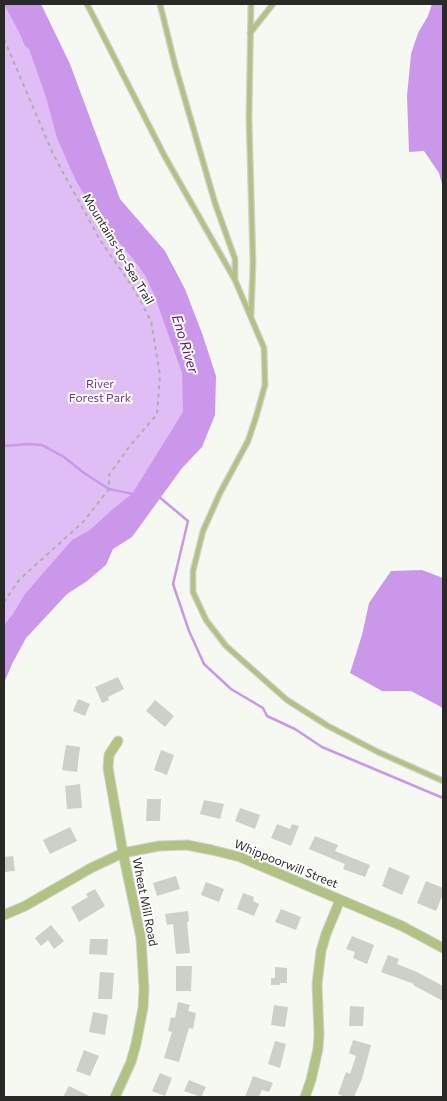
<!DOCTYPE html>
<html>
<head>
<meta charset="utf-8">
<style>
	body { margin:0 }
	#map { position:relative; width:447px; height:1101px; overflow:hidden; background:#f6f8f2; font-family:Commissioner,sans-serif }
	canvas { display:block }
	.frame { position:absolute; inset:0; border:5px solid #292a27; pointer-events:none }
</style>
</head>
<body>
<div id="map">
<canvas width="447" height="1101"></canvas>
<div class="frame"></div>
</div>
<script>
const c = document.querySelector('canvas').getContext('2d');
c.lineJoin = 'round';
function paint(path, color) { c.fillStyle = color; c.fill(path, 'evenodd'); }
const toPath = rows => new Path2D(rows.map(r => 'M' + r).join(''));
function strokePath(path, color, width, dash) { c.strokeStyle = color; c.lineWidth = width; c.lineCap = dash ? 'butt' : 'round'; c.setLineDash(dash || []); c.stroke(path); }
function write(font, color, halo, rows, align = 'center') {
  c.font = font + ' Commissioner,sans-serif'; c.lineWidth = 4; c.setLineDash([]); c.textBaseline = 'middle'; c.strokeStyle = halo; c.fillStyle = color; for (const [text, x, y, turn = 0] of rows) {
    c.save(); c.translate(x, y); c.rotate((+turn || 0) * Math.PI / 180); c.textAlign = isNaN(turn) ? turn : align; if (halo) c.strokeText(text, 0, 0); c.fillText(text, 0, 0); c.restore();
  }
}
const green = toPath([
	[4,4,21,4,85,159,173,297,201,399,182,441,4,635]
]);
const water = toPath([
	[4,4,41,4,70,64,120,199,165,251,185,289,203,336,216,376,215,415,202,447,182,468,132,537,113,549,106,565,87,581,67,594,26,638,12,664,4,683,4,625,13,614,25,594,72,540,90,530,114,508,132,494,183,412,182,373,155,297,146,277,134,260,102,223,76,181,57,138,46,97,29,49,25,46,20,34],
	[432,4,443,4,443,188,439,173,424,151,409,152,407,96,411,54,418,33,428,16],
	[422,570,443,578,443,708,411,691,382,691,350,673,362,635,369,603,391,571]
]);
const stream = toPath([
	[4,446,29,444,42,445,64,457,84,473,109,489,133,494],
	[158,496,188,521,173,584,189,631,204,664,231,689,263,708,267,716,295,729,322,747,443,798]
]);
const building = toPath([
	[118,677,124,689,108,697,109,700,102,703,95,687],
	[78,699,90,704,85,716,73,711],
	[155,700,174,716,165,727,146,711],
	[66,745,80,747,77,772,62,770],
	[161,750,174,755,167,775,154,770],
	[80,784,82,808,67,809,65,786],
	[147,799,161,799,160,821,146,821],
	[204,800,224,804,220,819,200,814],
	[240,808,260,815,255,829,235,821],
	[277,824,290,829,292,824,299,826,291,846,271,838],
	[70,827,77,841,50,854,43,840],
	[315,836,338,845,335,851,370,865,365,877,343,869,345,864,309,849],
	[13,856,15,871,4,872,4,857],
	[389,867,410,876,402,895,382,886],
	[176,876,180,889,157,896,153,883],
	[426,881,443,888,443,894,436,911,417,903],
	[206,882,224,889,219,902,201,895],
	[95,889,105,906,79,922,71,907,88,897,86,894],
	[243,893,254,897,253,901,259,904,254,916,237,909],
	[281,909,301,917,296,930,275,922],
	[188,911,189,921,187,922,190,953,176,954,173,924,167,925,165,914],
	[51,925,64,941,54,949,48,940,41,946,35,938],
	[352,936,374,945,367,964,353,958,355,952,346,949],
	[90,939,108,939,107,955,89,954],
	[388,955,399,959,397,964,417,972,443,986,443,1001,413,985,414,984,381,972],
	[176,966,192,966,191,991,176,991],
	[275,967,287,968,287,983,280,983,280,985,271,985,271,978,275,978],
	[100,972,114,973,112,999,98,999],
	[178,1002,190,1005,188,1011,196,1013,193,1029,189,1028,179,1062,164,1058,172,1032,168,1031,171,1017,175,1018],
	[274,1005,288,1007,285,1027,271,1025],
	[350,1006,364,1007,363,1026,349,1026],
	[93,1012,108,1015,105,1035,89,1032],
	[353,1040,371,1045,362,1079,354,1097,345,1097,338,1094,346,1072,350,1074,356,1056,349,1053],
	[275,1041,286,1044,280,1068,268,1064],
	[84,1050,99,1056,90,1076,76,1071],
	[160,1073,172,1078,165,1096,152,1091],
	[253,1076,273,1083,269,1092,262,1090,259,1097,245,1097],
	[189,1080,206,1087,201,1097,184,1091],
	[69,1086,91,1097,63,1097]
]);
const path = toPath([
	[4,39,53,154,100,240,134,289,151,321,160,375,157,414,129,447,109,475,109,489,84,521,19,580,4,602]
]);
const service = toPath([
	[87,4,164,155,235,280,264,348,265,385,256,417,248,441,220,493,203,531,193,571,193,592,206,620,226,646,287,700,328,726,378,752,443,781],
	[160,4,175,65,215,203,235,259,235,279],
	[251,4,249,118,253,263,251,317],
	[250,33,273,4]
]);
const minor = toPath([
	[4,915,25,906,91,868,123,853,159,846,187,845,212,850,240,857,402,926,443,948],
	[115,1097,131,1062,136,1044,143,1008,144,989,141,938,123,853,108,768,109,755,118,741],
	[305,1097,311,1080,318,1049,319,1034,317,984,321,951,326,934,340,900]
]);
const streetNames = [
	["Mountains-to-Sea Trail",118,249,59],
	["Whippoorwill Street",286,864,22],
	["Wheat Mill Road",145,902,79]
];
const parkNames = [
	["River",100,384],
	["Forest Park",100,398]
];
const waterNames = [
	["Eno River",185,344,73]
];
paint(green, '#e0bef5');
paint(water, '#cb97ea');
strokePath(stream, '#cb97ea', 2.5);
paint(building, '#cdcfc9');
strokePath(service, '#d1d3cd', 7);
strokePath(minor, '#d1d3cd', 11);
strokePath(path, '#aeafaa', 2, [4, 4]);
strokePath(service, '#b2c284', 4.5);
strokePath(minor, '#b2c284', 9);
write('12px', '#292a27', '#fff', streetNames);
write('12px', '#743495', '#fff', parkNames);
write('italic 14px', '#5c187a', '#fff', waterNames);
</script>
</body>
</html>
